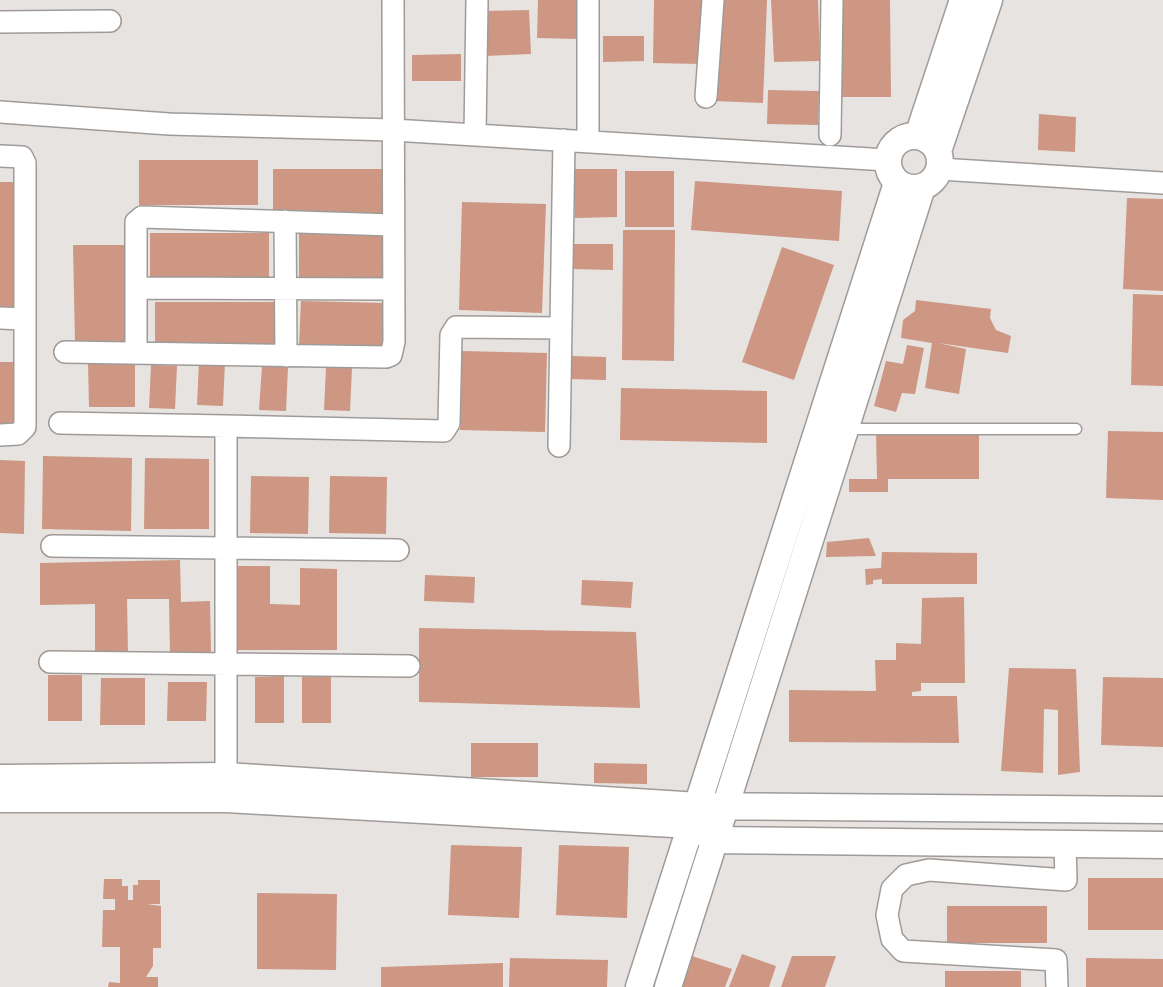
<!DOCTYPE html>
<html>
<head>
<meta charset="utf-8">
<style>
	body { margin:0 }
	canvas { display:block; background:#e7e3e1 }
</style>
</head>
<body>
<canvas width="1163" height="987"></canvas>
<script>
const c = document.querySelector('canvas').getContext('2d');
c.lineJoin = 'round';
function paint(path, color) { c.fillStyle = color; c.fill(path, 'evenodd'); }
const toPath = rows => new Path2D(rows.map(r => 'M' + r).join(''));
function strokePath(path, color, width, dash) { c.strokeStyle = color; c.lineWidth = width; c.lineCap = dash ? 'butt' : 'round'; c.setLineDash(dash || []); c.stroke(path); }
const building = toPath([
	[538,0,582,0,580,39,537,38],
	[654,0,702,0,701,64,653,63],
	[718,0,767,0,763,103,714,101],
	[771,0,818,0,820,61,774,62],
	[838,0,890,0,891,97,839,97],
	[529,10,531,54,485,56,484,11],
	[603,36,644,36,644,61,603,62],
	[461,54,461,81,412,81,412,55],
	[768,90,819,91,818,125,767,124],
	[1039,114,1076,117,1075,152,1038,150],
	[139,160,258,160,258,205,139,205],
	[273,169,392,169,392,214,273,214],
	[574,169,617,169,617,217,575,218],
	[625,171,674,171,674,227,625,227],
	[695,181,842,191,839,241,691,230],
	[0,182,19,182,17,310,0,310],
	[1127,198,1163,199,1163,291,1123,289],
	[462,202,546,204,542,313,459,310],
	[623,230,675,230,674,361,622,360],
	[150,233,269,233,269,278,150,278],
	[299,234,384,235,383,280,299,278],
	[572,244,613,244,613,270,572,269],
	[73,245,124,245,125,342,75,343],
	[782,247,834,265,794,380,742,362],
	[1133,294,1163,295,1163,386,1131,385],
	[916,300,991,309,990,318,996,330,1011,336,1008,353,938,343,966,349,959,394,925,388,932,343,901,338,903,320,915,311],
	[301,301,385,303,384,347,299,346],
	[155,302,274,302,274,347,155,347],
	[907,345,924,348,915,394,902,393,896,412,874,406,886,361,903,364],
	[462,351,547,353,545,432,460,430],
	[570,356,606,357,606,380,569,379],
	[199,361,225,362,223,406,197,405],
	[0,362,17,362,18,424,0,424],
	[88,362,135,362,135,407,89,407],
	[151,365,177,366,175,409,149,408],
	[262,366,288,367,286,411,259,410],
	[326,367,352,368,350,411,324,410],
	[621,388,767,391,767,443,620,440],
	[1108,431,1163,432,1163,500,1106,498],
	[876,432,979,433,979,479,888,479,888,492,849,492,849,479,877,479],
	[43,456,132,458,131,531,42,529],
	[145,458,209,459,209,529,144,529],
	[0,460,25,461,24,534,0,533],
	[251,476,309,477,308,534,250,533],
	[330,476,387,477,386,534,329,533],
	[869,538,876,556,826,557,827,542],
	[882,552,977,553,977,584,882,584,882,579,873,580,873,584,866,585,865,569,881,568],
	[180,560,181,602,210,601,211,652,170,653,169,599,127,599,128,653,95,653,95,604,40,605,40,563],
	[233,566,270,566,270,604,300,605,300,568,337,569,337,650,232,650],
	[425,575,475,577,474,603,424,601],
	[582,580,633,582,631,608,581,605],
	[964,597,965,683,921,683,921,691,912,692,912,696,957,696,959,743,789,742,789,690,876,691,875,660,896,660,896,643,921,644,922,598],
	[419,628,636,632,640,708,419,702],
	[1009,668,1076,669,1080,772,1058,775,1058,710,1044,709,1043,773,1001,771],
	[48,675,82,675,82,721,48,721],
	[284,676,284,723,255,723,255,677],
	[302,677,331,677,331,723,302,723],
	[1103,677,1163,678,1163,747,1101,745],
	[101,678,145,678,145,725,100,725],
	[168,682,207,682,206,721,167,721],
	[471,743,538,743,538,777,471,777],
	[594,763,647,764,647,784,594,783],
	[451,845,522,847,519,918,448,915],
	[559,845,629,847,627,918,556,915],
	[1088,878,1163,878,1163,930,1088,930],
	[104,879,122,879,122,886,128,886,128,900,133,900,133,885,138,885,138,880,160,880,160,904,147,904,161,906,161,948,153,948,153,966,146,977,158,977,158,987,108,987,109,982,120,983,120,947,102,947,103,910,115,910,115,899,103,899],
	[257,893,337,894,336,970,257,969],
	[947,906,1047,906,1047,943,947,943],
	[742,954,776,966,769,987,729,987],
	[689,955,732,969,725,987,681,987],
	[792,956,836,956,825,987,781,987],
	[510,958,608,960,607,987,509,987],
	[1086,958,1163,959,1163,987,1086,987],
	[503,963,503,987,381,987,381,967],
	[945,971,1021,971,1021,987,945,987]
]);
const service = toPath([
	[846,429,1076,429]
]);
const minor = toPath([
	[0,22,110,21],
	[706,97,713,0],
	[0,112,169,124,393,130,887,160],
	[475,135,477,0],
	[830,135,832,0],
	[588,142,588,0],
	[0,156,22,157,25,163,25,427,18,434,0,435],
	[940,169,1163,183],
	[285,221,286,356],
	[136,288,394,289],
	[0,318,24,319],
	[65,352,386,357,391,355,394,342,393,0],
	[136,353,136,222,142,217,393,225],
	[60,423,226,426],
	[559,446,564,140],
	[52,546,398,550],
	[50,662,409,666],
	[226,790,226,426,444,431,449,423,451,335,456,327,561,328],
	[1057,987,1056,960,903,951,892,939,887,915,892,889,906,875,929,870,1066,880,1065,844]
]);
const tertiary = toPath([
	'888 162a26 26 0 1 1 52 0a26 26 0 1 1-52 0Z',
	[918,136,963,0],
	[938,151,989,0],
	[0,778,226,776,699,806,1163,810],
	[0,799,226,799,691,825,716,840,1163,845],
	[639,987,897,183],
	[668,987,922,187]
]);
paint(building, '#cd9783');
strokePath(service, '#9f9b99', 13);
strokePath(minor, '#9f9b99', 24);
strokePath(tertiary, '#9f9b99', 29);
strokePath(service, '#fff', 10);
strokePath(minor, '#fff', 21);
strokePath(tertiary, '#fff', 26);
</script>
</body>
</html>
